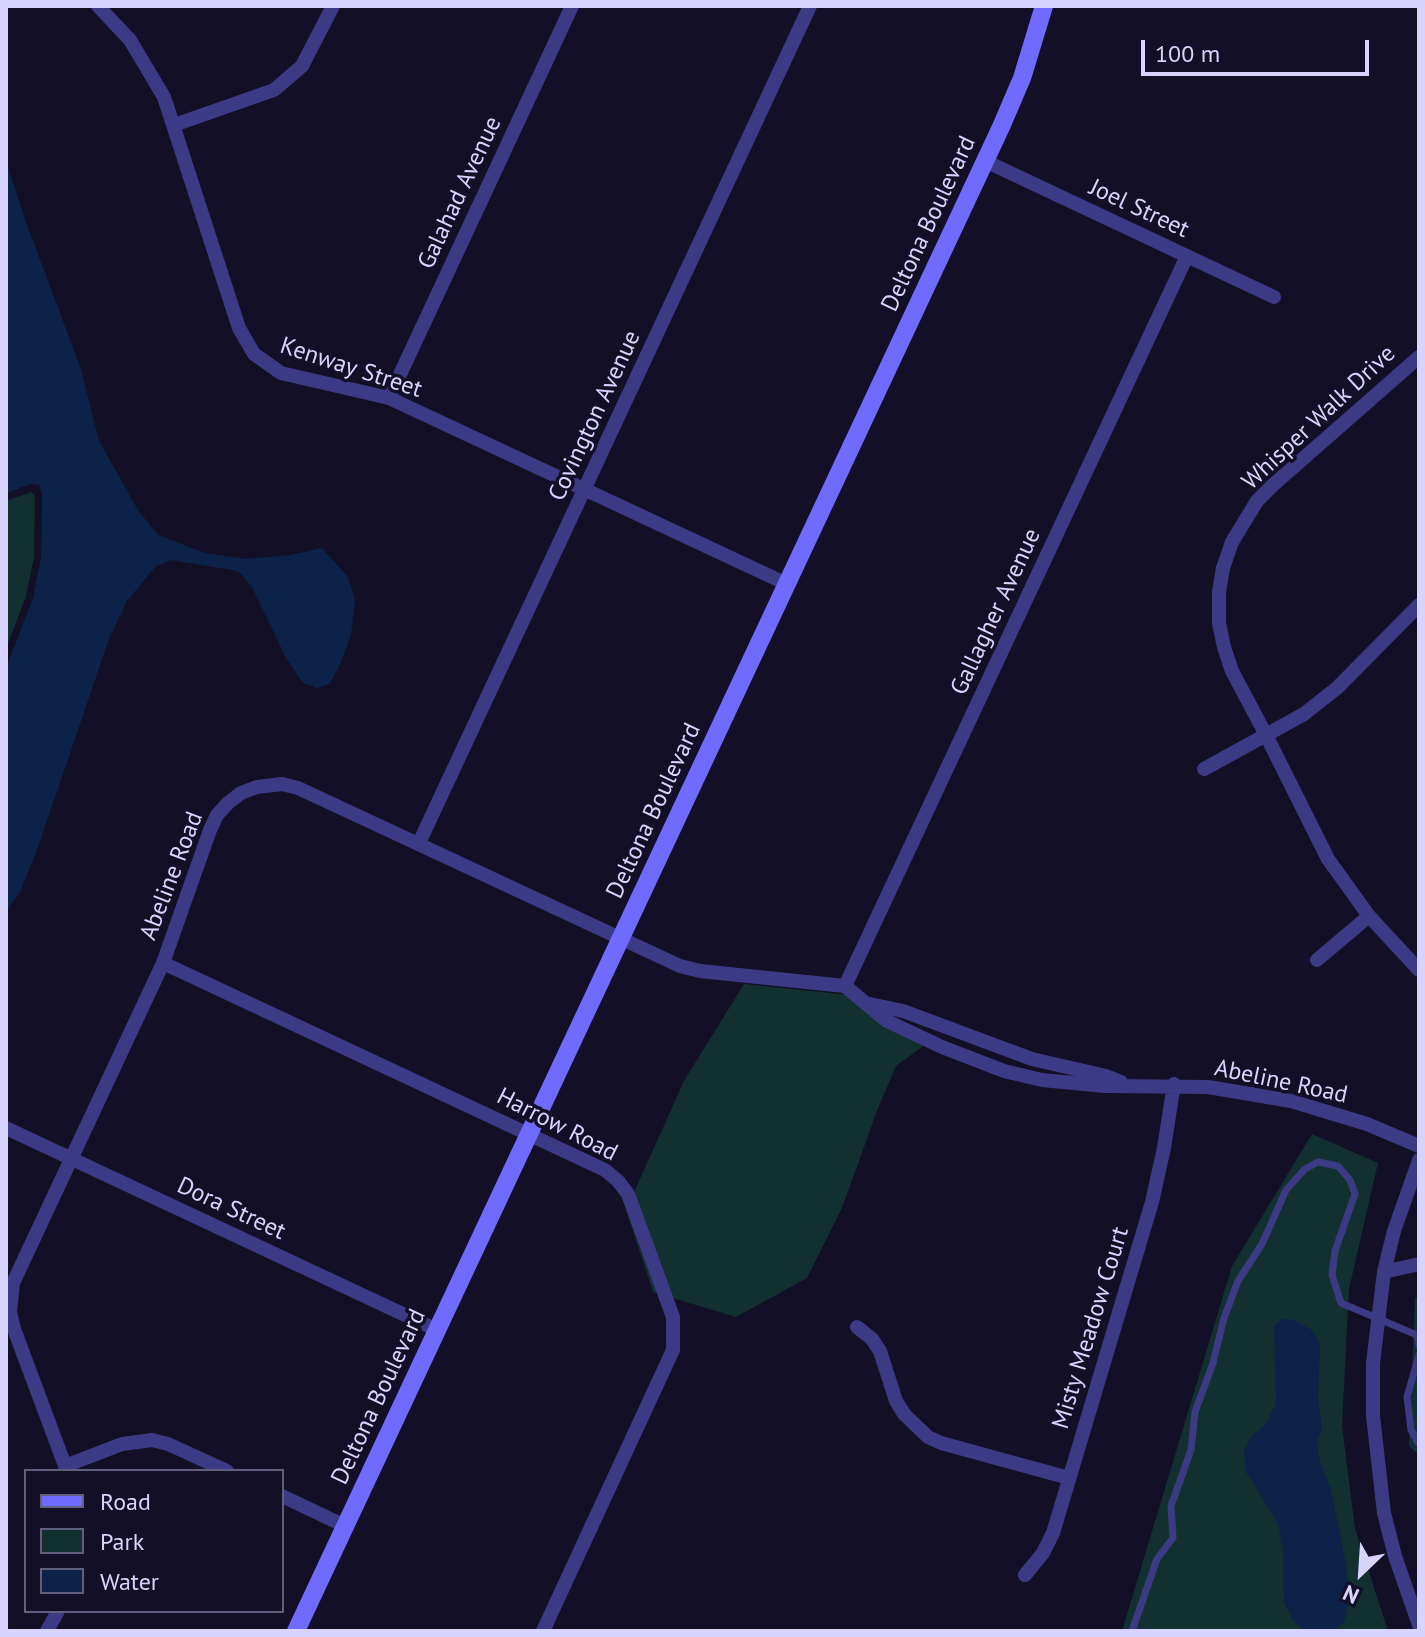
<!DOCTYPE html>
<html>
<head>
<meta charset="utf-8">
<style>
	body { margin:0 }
	#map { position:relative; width:1425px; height:1637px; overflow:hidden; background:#130f26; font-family:"PT Sans",sans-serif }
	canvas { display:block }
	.frame { position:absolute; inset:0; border:8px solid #d9d4ff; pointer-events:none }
	.legend { position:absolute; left:24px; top:1469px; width:260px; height:144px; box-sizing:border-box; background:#130f26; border:2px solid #625e7d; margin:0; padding:10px 14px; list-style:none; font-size:24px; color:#d9d4ff }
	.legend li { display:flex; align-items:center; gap:16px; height:40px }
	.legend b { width:40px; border:2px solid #625e7d }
	.north { position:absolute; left:1321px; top:1533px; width:80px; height:80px; -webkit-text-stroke:6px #130f26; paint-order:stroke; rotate:205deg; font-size:22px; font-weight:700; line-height:32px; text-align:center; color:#d9d4ff }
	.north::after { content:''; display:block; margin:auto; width:28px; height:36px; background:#d9d4ff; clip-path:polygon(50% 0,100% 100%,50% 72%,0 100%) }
	.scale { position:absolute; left:1141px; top:40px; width:228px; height:36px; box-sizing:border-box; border:4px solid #d9d4ff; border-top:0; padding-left:10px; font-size:24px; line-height:28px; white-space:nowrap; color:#d9d4ff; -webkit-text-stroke:6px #130f26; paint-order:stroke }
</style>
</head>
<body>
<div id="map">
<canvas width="1425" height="1637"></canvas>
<div class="frame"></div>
<ul class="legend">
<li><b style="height:10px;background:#6f6bff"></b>Road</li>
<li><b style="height:22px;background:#12302f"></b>Park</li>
<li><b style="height:22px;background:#0c2248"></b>Water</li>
</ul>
<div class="north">N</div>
<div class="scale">100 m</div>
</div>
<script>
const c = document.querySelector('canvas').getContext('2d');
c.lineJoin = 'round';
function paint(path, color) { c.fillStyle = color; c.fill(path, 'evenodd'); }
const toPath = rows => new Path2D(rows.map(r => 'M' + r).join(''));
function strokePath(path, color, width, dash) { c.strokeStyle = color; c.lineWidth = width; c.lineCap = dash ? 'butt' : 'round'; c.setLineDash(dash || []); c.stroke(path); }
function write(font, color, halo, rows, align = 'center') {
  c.font = font + ' "PT Sans",sans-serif'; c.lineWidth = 7; c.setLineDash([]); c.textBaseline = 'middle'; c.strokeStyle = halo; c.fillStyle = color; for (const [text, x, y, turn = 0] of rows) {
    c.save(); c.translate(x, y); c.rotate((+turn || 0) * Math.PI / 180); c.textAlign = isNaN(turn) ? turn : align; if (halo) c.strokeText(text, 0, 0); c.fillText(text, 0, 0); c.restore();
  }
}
const green = toPath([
	[31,492,35,496,34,557,26,596,6,649,6,501],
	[744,984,858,996,930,1041,896,1066,878,1108,842,1208,807,1278,736,1317,653,1292,626,1210,684,1081],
	[1312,1134,1378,1163,1349,1289,1342,1426,1355,1528,1388,1631,1122,1631,1232,1266],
	[1419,1297,1419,1455,1409,1446,1415,1298]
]);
const water = toPath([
	[6,161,26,222,81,369,99,441,138,510,158,535,205,553,246,559,290,555,322,548,348,577,355,600,351,635,341,662,330,684,317,688,303,683,286,658,252,587,238,571,170,560,155,567,127,601,109,639,37,850,20,892,6,912,6,668,33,598,41,558,42,494,39,485,31,484,6,493],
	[1284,1318,1298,1322,1313,1331,1320,1346,1318,1399,1322,1428,1317,1441,1319,1458,1331,1490,1346,1564,1349,1596,1345,1622,1333,1631,1305,1631,1294,1622,1284,1603,1283,1550,1278,1524,1246,1472,1244,1452,1251,1437,1265,1425,1276,1404,1274,1326]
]);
const service = toPath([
	[1419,1355,1407,1397,1411,1430,1419,1444],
	[1132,1631,1157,1559,1173,1538,1171,1506,1191,1450,1195,1412,1213,1363,1224,1318,1238,1281,1262,1244,1286,1190,1305,1169,1318,1162,1338,1166,1350,1180,1355,1194,1335,1251,1332,1275,1341,1303,1417,1335,1419,1345]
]);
const minor = toPath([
	[98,6,130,40,164,97,239,328,254,354,281,373,389,398,787,584],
	[174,125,274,90,302,66,333,6],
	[985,161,1274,297],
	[1419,357,1273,485,1257,501,1232,542,1223,568,1219,592,1219,623,1224,647,1232,671,1266,735,1304,714,1337,688,1419,605],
	[389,398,572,6],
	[1204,769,1266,735,1328,859,1369,916,1419,970],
	[419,843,810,6],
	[1317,960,1369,916],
	[163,963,605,1170,618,1181,628,1194,673,1317,673,1350,543,1631],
	[845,986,1187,256],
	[870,1004,903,1011,1032,1059,1106,1076,1121,1082],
	[6,1128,437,1330],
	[1419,1160,1394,1231,1384,1272,1373,1363,1373,1416,1384,1513,1395,1556,1419,1625],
	[1384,1272,1419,1264],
	[857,1327,872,1339,880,1351,896,1401,904,1414,928,1437,941,1443,1069,1478],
	[65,1466,122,1444,152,1440,168,1444,227,1471],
	[67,1471,14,1329,10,1312,13,1283,163,963,210,830,217,815,228,803,241,793,257,787,282,784,298,788,680,966,700,971,845,986,887,1021,942,1047,1004,1071,1042,1080,1105,1086,1208,1087,1291,1101,1367,1124,1419,1146],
	[282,1496,345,1526],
	[1025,1575,1043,1553,1053,1533,1152,1202,1164,1148,1174,1084],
	[47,1631,58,1611]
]);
const secondary = toPath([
	[296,1631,1001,127,1022,78,1044,6]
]);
const streetNames = [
	["Galahad Avenue",460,193,-65],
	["Joel Street",1139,209,25],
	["Deltona Boulevard",929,224,-65],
	["Kenway Street",351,368,18],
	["Covington Avenue",595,416,-65],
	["Whisper Walk Drive",1319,418,-43],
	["Gallagher Avenue",996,612,-65],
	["Deltona Boulevard",654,811,-65],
	["Abeline Road",172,876,-69],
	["Abeline Road",1281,1082,12],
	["Harrow Road",557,1125,27],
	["Dora Street",231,1209,25],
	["Misty Meadow Court",1091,1328,-73],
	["Deltona Boulevard",379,1397,-65]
];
paint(green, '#12302f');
paint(water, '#0c2248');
strokePath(service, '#3d3a85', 7);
strokePath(minor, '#3d3a85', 14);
strokePath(secondary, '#6f6bff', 18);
write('24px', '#d9d4ff', '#130f26', streetNames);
</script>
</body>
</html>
